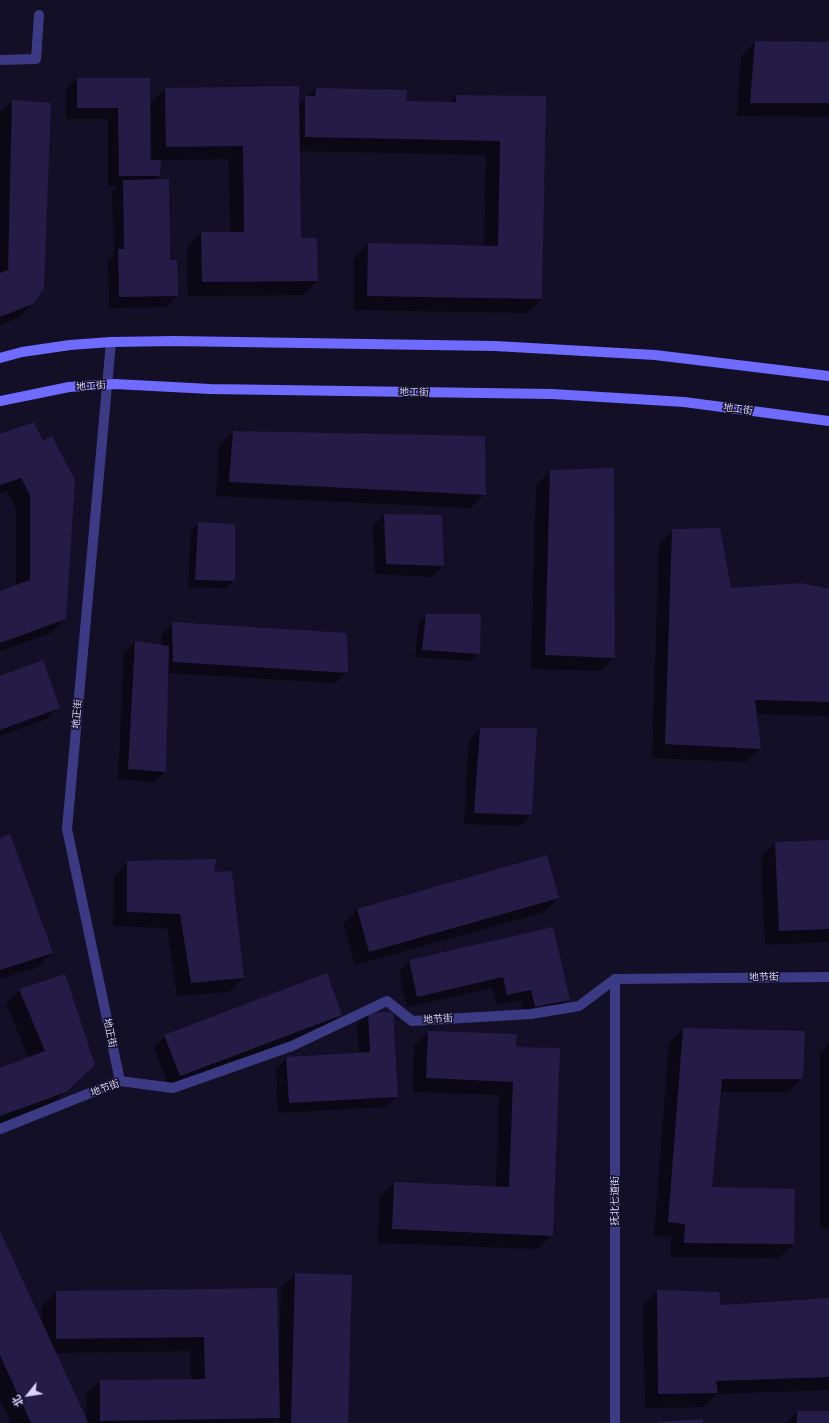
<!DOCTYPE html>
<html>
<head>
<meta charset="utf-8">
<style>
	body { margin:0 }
	#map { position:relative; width:829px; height:1423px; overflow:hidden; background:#130f26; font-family:Ubuntu,"Noto Sans SC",sans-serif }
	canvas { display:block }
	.north { position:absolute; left:8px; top:1375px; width:40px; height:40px; -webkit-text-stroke:3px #130f26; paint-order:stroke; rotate:240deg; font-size:11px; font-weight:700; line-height:16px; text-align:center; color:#d9d4ff }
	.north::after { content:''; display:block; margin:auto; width:14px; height:18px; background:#d9d4ff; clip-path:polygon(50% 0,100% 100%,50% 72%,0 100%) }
</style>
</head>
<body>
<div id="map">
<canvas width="829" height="1423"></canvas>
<div class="north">北</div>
</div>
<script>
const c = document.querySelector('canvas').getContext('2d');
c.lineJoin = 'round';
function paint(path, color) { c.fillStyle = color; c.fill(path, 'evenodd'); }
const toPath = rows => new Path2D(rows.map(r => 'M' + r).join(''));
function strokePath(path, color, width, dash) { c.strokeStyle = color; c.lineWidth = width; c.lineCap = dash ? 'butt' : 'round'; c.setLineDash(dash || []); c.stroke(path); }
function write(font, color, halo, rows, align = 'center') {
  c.font = font + ' Ubuntu,"Noto Sans SC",sans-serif'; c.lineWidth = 3; c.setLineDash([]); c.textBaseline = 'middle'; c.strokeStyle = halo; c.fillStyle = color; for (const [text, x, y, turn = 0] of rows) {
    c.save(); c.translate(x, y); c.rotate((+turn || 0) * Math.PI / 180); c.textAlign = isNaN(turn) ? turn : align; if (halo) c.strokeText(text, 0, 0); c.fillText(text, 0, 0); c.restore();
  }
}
const shadow = toPath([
	[755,42,829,43,829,117,737,116,741,56],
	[77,79,149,79,149,161,152,161,151,103,165,89,298,105,316,89,405,102,450,102,456,96,545,97,542,299,527,313,354,310,354,258,368,244,484,246,486,155,299,151,300,239,317,281,303,295,188,296,187,247,201,233,230,233,229,159,160,160,159,176,154,181,177,296,166,307,109,308,108,261,114,255,112,192,118,186,108,186,108,119,66,119,66,89],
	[12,101,32,304,18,318,0,325,0,113],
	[233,432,485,494,471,508,216,496,219,446],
	[0,435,42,442,65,618,51,633,0,651,0,592,16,586,16,509,7,491,0,494],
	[550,471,614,657,600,671,531,669,536,485],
	[384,515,443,566,432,577,375,574,373,526],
	[199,523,234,525,234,581,226,588,188,587,191,531],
	[673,530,731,589,829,590,829,716,756,714,760,748,746,762,652,758,659,544],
	[426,615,479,653,471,661,415,657,419,623],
	[173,623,347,672,336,683,167,673,165,772,154,782,118,779,124,653,135,642,162,646,162,634],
	[0,677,59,707,48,718,0,736],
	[480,729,531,815,520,826,464,824,469,740],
	[0,839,52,952,38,967,0,979],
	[829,841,829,942,765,945,761,857,775,843],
	[546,856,558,898,544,912,355,965,343,924,357,910],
	[128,862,213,873,243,978,229,992,177,996,167,928,113,926,114,876],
	[552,928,569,999,558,1010,525,1018,520,1000,497,1005,492,988,407,1007,399,972,409,961],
	[20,990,79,1079,50,1106,0,1124,0,1069,29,1058,6,1004],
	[341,1014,330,1025,169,1087,154,1047,165,1036],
	[368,1014,397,1096,386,1107,278,1113,276,1069,287,1058,359,1054,357,1025],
	[683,1029,802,1078,788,1092,720,1092,711,1188,794,1190,793,1244,779,1258,671,1257,671,1237,654,1236,669,1043],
	[428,1032,515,1048,552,1235,538,1249,378,1243,380,1197,394,1183,496,1188,499,1095,413,1092,414,1046],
	[829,1043,829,1228,820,1228,820,1052],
	[0,1234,42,1326,42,1306,56,1292,276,1289,277,1361,279,1361,281,1288,295,1274,347,1423,278,1423,278,1418,273,1423,87,1423,86,1395,100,1381,191,1380,190,1351,55,1353,85,1423,11,1423,0,1399],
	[657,1291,721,1306,829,1299,829,1390,717,1394,703,1407,645,1408,643,1305],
	[797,1412,829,1412,829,1423,786,1423]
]);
const building = toPath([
	[755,41,829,42,829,103,750,103],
	[77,78,150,78,150,160,161,160,160,176,119,176,118,108,77,108],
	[299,86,301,238,317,238,318,281,202,282,201,232,244,232,243,146,166,147,165,88],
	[316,88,407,90,406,101,456,102,456,95,546,96,542,299,367,296,368,243,498,246,500,141,305,137,305,96,315,96],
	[12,100,51,103,44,288,33,304,0,317,0,273,8,270],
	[169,179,170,260,177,260,178,296,119,297,118,249,124,249,123,180],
	[34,422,43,441,52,436,75,480,66,619,0,643,0,591,30,580,30,495,21,478,0,485,0,434],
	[233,431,485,436,486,495,229,482],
	[614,468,615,658,545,655,550,470],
	[384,514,442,515,444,566,386,564],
	[198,522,235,524,235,581,195,580],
	[720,528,731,588,801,583,829,589,829,702,755,700,761,749,665,744,672,529],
	[426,614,481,614,480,654,422,650],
	[172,622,347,633,348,673,173,662],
	[135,641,169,646,166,772,128,769],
	[43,660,60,708,0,730,0,676],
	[480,728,537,728,532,815,474,813],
	[10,834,53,953,0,970,0,838],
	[829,840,829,929,779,931,775,842],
	[547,855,559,898,369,952,357,909],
	[216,859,214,872,232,871,244,978,191,983,180,914,127,912,127,861],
	[553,927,570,1000,535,1007,531,990,507,995,503,977,417,997,409,960],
	[327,973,342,1015,180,1076,164,1035],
	[65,974,95,1065,66,1092,0,1116,0,1068,45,1051,19,989],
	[393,1012,398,1097,289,1103,286,1057,370,1052,368,1013],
	[683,1028,805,1031,803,1079,722,1079,712,1187,795,1189,794,1244,684,1243,685,1224,668,1222],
	[428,1031,517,1034,516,1047,560,1048,553,1236,392,1229,394,1182,509,1187,513,1082,426,1078],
	[0,1231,88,1422,86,1423,31,1423,0,1355],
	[295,1273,352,1275,348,1423,291,1423],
	[277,1288,280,1418,100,1421,100,1380,205,1379,204,1337,56,1339,56,1291],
	[657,1290,719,1292,721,1305,829,1298,829,1377,716,1381,718,1393,658,1394],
	[797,1411,829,1411,829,1423,797,1423],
	[703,1419,703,1423,658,1423,658,1422]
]);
const lane = toPath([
	[0,60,36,59,39,15],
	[120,1081,173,1088,292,1046,387,1001,412,1021,531,1014,579,1006,615,979]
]);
const street = toPath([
	[0,1129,120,1081,67,829,111,342],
	[615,1423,615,979,829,977]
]);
const secondary = toPath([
	[0,358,22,352,70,345,111,342,174,341,495,346,655,355,829,376],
	[0,401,69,387,115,384,210,389,552,394,684,402,829,421]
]);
const streetNames = [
	["地工街",91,386,-4],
	["地工街",414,392,1],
	["地工街",738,409,8],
	["地正街",77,714,-85],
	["地节街",764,977,-1],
	["地节街",438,1019,-3],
	["地正街",110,1033,78],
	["地节街",105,1088,-20],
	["抚北七道街",615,1201,-90]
];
paint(shadow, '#0007');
paint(building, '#241b47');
strokePath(lane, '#3d3a85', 10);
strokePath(street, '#3d3a85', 10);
strokePath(secondary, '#6f6bff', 10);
write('10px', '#d9d4ff', '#130f26', streetNames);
</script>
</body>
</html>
